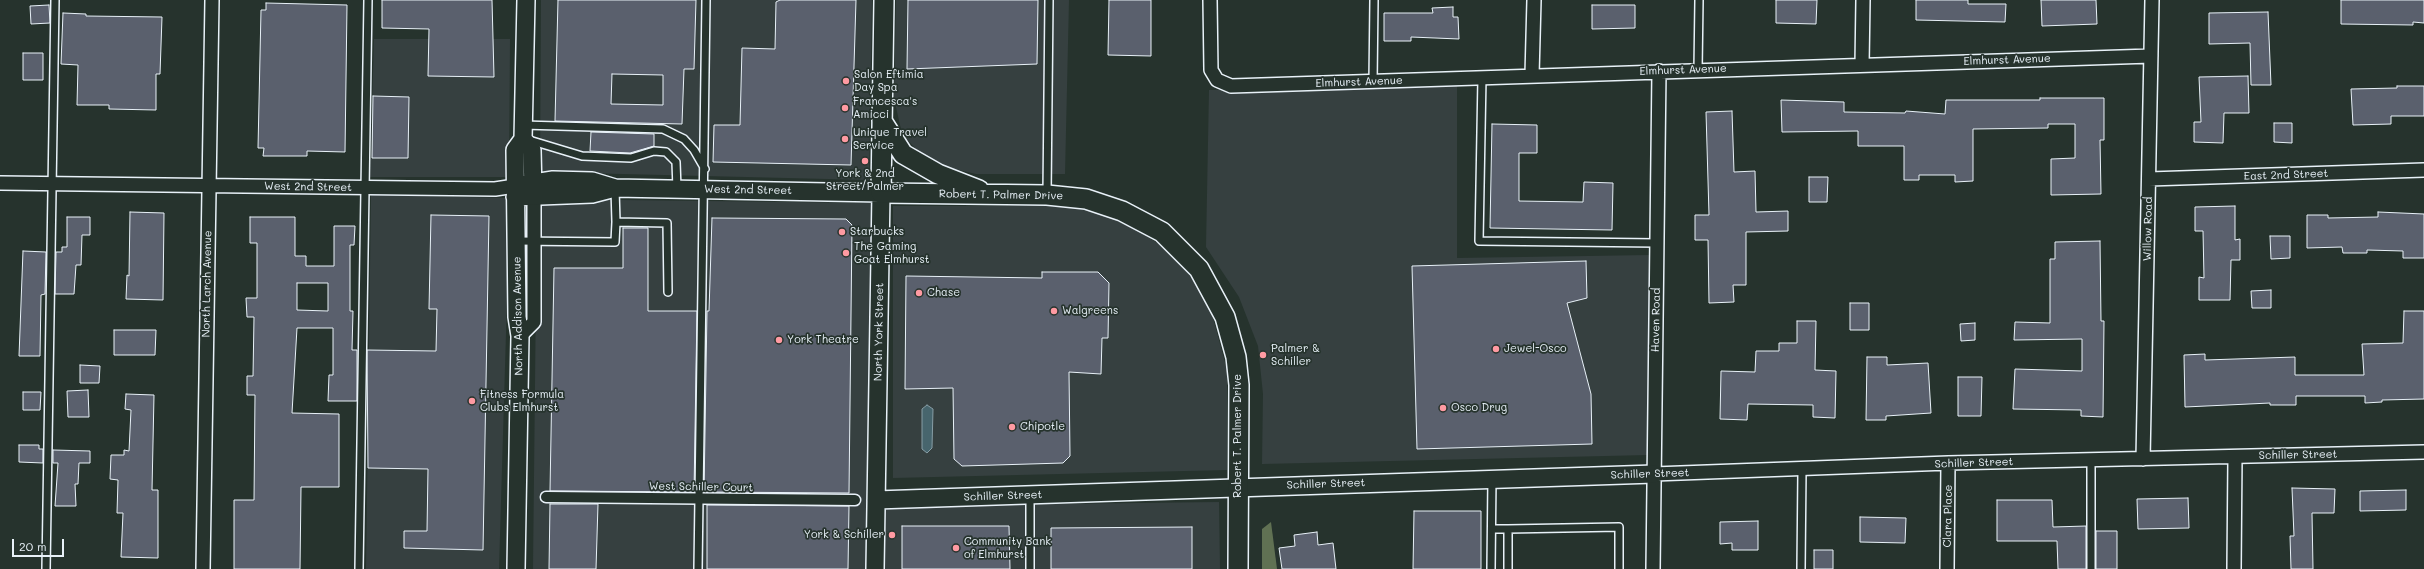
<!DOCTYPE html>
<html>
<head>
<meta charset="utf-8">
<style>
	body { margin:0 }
	#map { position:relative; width:2424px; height:569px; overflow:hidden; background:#26332d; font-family:Mali,sans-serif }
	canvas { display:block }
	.scale { position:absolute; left:12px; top:539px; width:52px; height:18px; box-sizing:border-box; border:2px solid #e8f1f8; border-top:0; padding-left:5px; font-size:12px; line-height:14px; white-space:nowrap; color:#e8f1f8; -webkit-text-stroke:3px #26332d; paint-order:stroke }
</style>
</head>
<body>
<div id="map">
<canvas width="2424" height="569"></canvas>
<div class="scale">20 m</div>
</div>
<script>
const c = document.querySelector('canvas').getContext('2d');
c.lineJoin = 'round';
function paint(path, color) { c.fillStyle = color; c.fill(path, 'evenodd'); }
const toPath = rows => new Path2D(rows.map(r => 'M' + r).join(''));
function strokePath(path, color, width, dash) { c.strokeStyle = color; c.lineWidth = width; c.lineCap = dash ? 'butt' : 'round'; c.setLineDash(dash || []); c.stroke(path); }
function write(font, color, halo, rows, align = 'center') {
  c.font = font + ' Mali,sans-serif'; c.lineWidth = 3.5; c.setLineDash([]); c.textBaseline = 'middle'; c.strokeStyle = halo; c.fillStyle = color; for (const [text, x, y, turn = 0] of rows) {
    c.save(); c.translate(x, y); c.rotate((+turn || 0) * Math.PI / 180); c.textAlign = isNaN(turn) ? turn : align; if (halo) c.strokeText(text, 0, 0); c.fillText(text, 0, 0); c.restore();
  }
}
const built = toPath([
	[541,0,872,0,869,180,540,172],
	[896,0,1069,0,1065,174,976,174,929,163,902,134,894,98],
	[374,39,510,39,509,177,370,177],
	[1457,86,1457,258,1652,255,1648,455,1262,464,1263,394,1258,346,1239,297,1206,247,1209,90],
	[371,195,510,198,499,569,366,569],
	[537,199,874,203,867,569,533,569],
	[893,206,1068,206,1124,221,1175,255,1209,303,1227,370,1227,470,893,478],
	[1219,502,1220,569,884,569,885,506]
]);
const green = toPath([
	[1271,522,1277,569,1262,569,1262,529]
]);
const water = toPath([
	[927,405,933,409,932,448,927,453,922,449,922,409,927,405]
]);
const building = toPath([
	[382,0,492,0,494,77,428,76,429,29,382,28,382,0],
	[558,0,696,0,694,69,684,69,682,124,555,121,558,0],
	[612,74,663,75,663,105,611,104,612,74],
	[780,0,856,0,851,165,713,162,714,125,740,125,742,48,775,49,776,2,780,0],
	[908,0,1038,0,1037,64,907,69,908,0],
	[1109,0,1151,0,1151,56,1108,55,1109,0],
	[1776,0,1817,0,1816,24,1776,23,1776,0],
	[1916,0,1968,0,1968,4,2006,4,2005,22,1916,20,1916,0],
	[2041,0,2096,0,2097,24,2042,26,2041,0],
	[2341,0,2424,0,2424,23,2413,22,2413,25,2341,24,2341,0],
	[266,3,347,5,345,152,307,151,307,156,263,156,264,148,258,148,261,10,266,10,266,3],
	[49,5,50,23,31,24,30,6,49,5],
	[1592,5,1635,5,1635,28,1592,29,1592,5],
	[1453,7,1453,17,1458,17,1459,39,1411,37,1411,41,1384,41,1384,13,1433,13,1432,8,1453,7],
	[2268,12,2271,85,2251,85,2250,43,2209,44,2209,13,2268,12],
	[63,13,86,14,86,16,162,17,160,74,156,74,156,110,109,109,109,105,77,105,78,65,61,64,63,13],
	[23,53,43,53,43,80,23,80,23,53],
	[2248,76,2249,113,2224,113,2223,143,2194,142,2194,122,2201,122,2199,77,2248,76],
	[2397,86,2424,86,2424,116,2391,116,2391,124,2353,125,2351,89,2397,88,2397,86],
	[373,96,409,97,408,158,372,158,373,96],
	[2040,98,2104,98,2104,140,2100,140,2101,194,2051,195,2051,159,2075,158,2075,124,2048,124,2048,128,1973,129,1973,181,1955,182,1955,175,1919,175,1919,180,1904,180,1904,146,1858,146,1858,131,1782,132,1781,100,1844,102,1844,112,1905,113,1906,111,1945,114,1946,100,2040,100,2040,98],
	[1732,111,1734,172,1755,171,1756,212,1788,211,1788,231,1746,232,1746,285,1733,285,1734,302,1709,303,1708,240,1695,240,1695,215,1709,215,1706,112,1732,111],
	[2274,123,2292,123,2292,143,2274,142,2274,123],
	[1492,124,1537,125,1537,153,1519,153,1519,201,1583,202,1584,182,1613,183,1612,230,1490,228,1492,124],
	[591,132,654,134,654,146,630,153,590,151,591,132],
	[1809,177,1828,177,1827,202,1809,202,1809,177],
	[2235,206,2235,240,2240,239,2240,260,2231,260,2230,300,2199,300,2199,277,2204,278,2203,231,2195,231,2195,207,2235,206],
	[130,212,164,213,163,300,126,299,127,275,129,276,130,212],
	[2378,212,2424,214,2424,258,2403,258,2403,251,2367,250,2367,253,2343,253,2342,247,2307,248,2307,215,2328,215,2328,218,2378,217,2378,212],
	[431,215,489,216,483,550,404,548,404,531,427,531,428,469,368,468,367,350,436,351,437,309,429,309,431,215],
	[67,217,90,217,90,235,82,235,81,265,76,265,74,294,55,294,56,252,62,252,62,247,67,247,67,217],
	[250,217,295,217,295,256,306,256,306,266,334,266,334,226,355,226,354,245,350,245,350,311,353,311,352,350,357,350,357,401,328,401,329,375,333,375,333,328,297,328,292,413,339,414,339,487,301,487,300,569,234,569,234,500,254,500,255,395,247,395,247,376,253,376,254,317,247,317,246,298,257,298,257,243,250,243,250,217],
	[297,283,328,283,328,311,297,310,297,283],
	[712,218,846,219,852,225,849,493,704,492,707,311,709,311,712,218],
	[623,228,648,228,648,311,697,311,694,492,550,491,554,268,623,268,623,228],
	[2270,236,2290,236,2290,258,2271,259,2270,236],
	[2100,241,2101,321,2104,321,2103,417,2081,416,2081,410,2013,409,2015,369,2082,371,2082,339,2014,340,2015,322,2050,323,2050,259,2055,259,2055,242,2100,241],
	[23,251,46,252,45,294,41,295,40,356,19,356,23,251],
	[1586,261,1587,298,1567,303,1591,394,1592,444,1417,449,1412,266,1586,261],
	[1042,272,1098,272,1109,283,1108,338,1102,338,1101,374,1069,372,1070,456,1063,463,962,466,954,459,953,388,905,389,906,276,1042,278,1042,272],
	[2271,290,2271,308,2252,308,2251,291,2271,290],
	[1850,303,1869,303,1869,330,1850,330,1850,303],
	[2404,311,2424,311,2424,399,2382,400,2382,402,2365,403,2365,396,2296,396,2296,405,2270,405,2270,403,2185,407,2184,355,2205,354,2205,360,2295,357,2295,375,2364,375,2362,344,2403,343,2404,311],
	[1797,321,1816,321,1815,370,1836,371,1835,418,1813,417,1813,405,1748,404,1747,420,1720,419,1721,371,1755,372,1756,351,1779,351,1779,343,1797,343,1797,321],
	[1975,323,1975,340,1961,341,1960,324,1975,323],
	[114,330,156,330,155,355,114,355,114,330],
	[1867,357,1887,357,1887,365,1928,363,1931,413,1886,416,1886,420,1866,420,1867,357],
	[80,365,100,366,99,383,80,383,80,365],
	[1958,377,1982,377,1981,416,1958,416,1958,377],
	[88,390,89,417,68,417,67,391,88,390],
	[23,392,41,392,40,410,23,410,23,392],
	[126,394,154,395,152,490,158,490,158,558,121,557,123,513,117,513,118,480,110,479,111,455,124,455,124,450,129,451,131,410,125,409,126,394],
	[19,445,39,445,39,449,43,449,43,463,19,462,19,445],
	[53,450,90,451,90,463,79,463,78,484,75,484,76,506,55,506,58,463,53,463,53,450],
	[2292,488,2335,489,2334,513,2312,513,2313,569,2291,569,2290,536,2294,536,2292,488],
	[2406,490,2406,510,2360,511,2360,491,2406,490],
	[2188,498,2189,528,2138,529,2137,499,2188,498],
	[1997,500,2052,500,2053,527,2086,526,2086,569,2058,569,2057,541,1997,541,1997,500],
	[550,504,598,504,596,569,549,569,550,504],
	[707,505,849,506,848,569,707,569,707,505],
	[1414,511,1481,511,1481,569,1413,569,1414,511],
	[1860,517,1906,518,1905,543,1860,542,1860,517],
	[1758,521,1758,550,1732,550,1732,543,1720,544,1720,522,1758,521],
	[902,526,1009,526,1010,569,902,569,902,526],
	[1192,527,1192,569,1051,569,1051,528,1192,527],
	[2096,531,2117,531,2117,569,2096,569,2096,531],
	[1317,532,1318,545,1333,543,1336,569,1282,569,1279,548,1295,546,1294,535,1317,532],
	[1814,550,1833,550,1833,569,1814,569,1814,550]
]);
const service = toPath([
	[1698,70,1699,0],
	[1482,77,1479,241,1657,243],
	[1373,82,1374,0],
	[523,125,663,129,684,139,694,150,705,169],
	[529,140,582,156,631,158,654,151,666,152,676,162,677,189],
	[615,189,616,222],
	[1047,194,1049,0],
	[516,241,615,242,616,222,667,223,668,292],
	[2091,460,2091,569],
	[1030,495,1030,569],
	[1492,529,1508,529],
	[46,569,55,0],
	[359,569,368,0],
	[698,569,706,0],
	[1491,569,1492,478],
	[1508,569,1508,529,1619,527,1619,569],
	[1801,569,1802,470]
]);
const pedestrian = toPath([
	[546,497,855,500]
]);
const minor = toPath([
	[1210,0,1211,70,1217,80,1231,86,2151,56],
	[1862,65,1863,0],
	[1532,75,1534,0],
	[2149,179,2424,170],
	[0,183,408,188,495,189,515,186],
	[520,336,534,322,534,197],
	[2143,459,2152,0],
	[1654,474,1948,463,2424,452],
	[203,569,212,0],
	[1653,569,1659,71],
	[1947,569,1948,463],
	[2234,569,2235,457]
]);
const tertiary = toPath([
	[523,139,532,150,533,193],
	[515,186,553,180,592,181,615,188],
	[515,197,592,194,615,188,881,193,875,569],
	[876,500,1654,474],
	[516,569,520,336,517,317,515,150,523,139,526,0]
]);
const secondary = toPath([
	[884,0,881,193,1047,195,1086,199,1122,211,1162,232,1199,269,1225,317,1236,357,1239,385,1238,569],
	[882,121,903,154,938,174,979,190]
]);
const markers = [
	[846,81,4,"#ff9aa2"],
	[845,108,4,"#ff9aa2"],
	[845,139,4,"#ff9aa2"],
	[865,161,4,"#ff9aa2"],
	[842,232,4,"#ff9aa2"],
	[846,253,4,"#ff9aa2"],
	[919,293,4,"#ff9aa2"],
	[1054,311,4,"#ff9aa2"],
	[779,340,4,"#ff9aa2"],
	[1496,349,4,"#ff9aa2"],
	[1263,355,4,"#ff9aa2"],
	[472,401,4,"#ff9aa2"],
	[1443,408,4,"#ff9aa2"],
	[1012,427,4,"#ff9aa2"],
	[892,535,4,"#ff9aa2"],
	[956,548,4,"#ff9aa2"]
];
const streetNames = [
	["Elmhurst Avenue",2007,60,-2],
	["Elmhurst Avenue",1683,70,-2],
	["Elmhurst Avenue",1359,82,-2],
	["East 2nd Street",2286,175,-2],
	["West 2nd Street",308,187,1],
	["West 2nd Street",748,190,1],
	["Robert T. Palmer Drive",1001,195,1],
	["Willow Road",2148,229,-89],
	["North Larch Avenue",207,284,-89],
	["North Addison Avenue",518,316,-91],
	["Haven Road",1656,320,-89],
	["North York Street",879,332,-89],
	["Robert T. Palmer Drive",1238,436,-90],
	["Schiller Street",2298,455,-1],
	["Schiller Street",1974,463,-2],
	["Schiller Street",1650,474,-2],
	["Schiller Street",1326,484,-2],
	["West Schiller Court",701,487,1],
	["Schiller Street",1003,496,-2],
	["Clara Place",1948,516,-89]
];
const poiNames = [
	["Salon Eftimia",854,75],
	["Day Spa",854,88],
	["Francesca's",853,102],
	["Amicci",853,115],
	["Unique Travel",853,133],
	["Service",853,146],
	["York & 2nd",865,174,"center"],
	["Street/Palmer",865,187,"center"],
	["Starbucks",850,232],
	["The Gaming",854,247],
	["Goat Elmhurst",854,260],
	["Chase",927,293],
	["Walgreens",1062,311],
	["York Theatre",787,340],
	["Palmer &",1271,349],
	["Schiller",1271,362],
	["Jewel-Osco",1504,349],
	["Fitness Formula",480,395],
	["Clubs Elmhurst",480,408],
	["Osco Drug",1451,408],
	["Chipotle",1020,427],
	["York & Schiller",884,535,"right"],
	["Community Bank",964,542],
	["of Elmhurst",964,555]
];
paint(built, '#364040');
paint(green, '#607153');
paint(water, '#47656d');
strokePath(water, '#879da5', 1);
paint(building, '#5a606d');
strokePath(building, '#e8f1f8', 1);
strokePath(service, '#e8f1f8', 10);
strokePath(pedestrian, '#e8f1f8', 13);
strokePath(minor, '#e8f1f8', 16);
strokePath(tertiary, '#e8f1f8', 20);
strokePath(secondary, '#e8f1f8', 22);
strokePath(service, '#26332d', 7);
strokePath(pedestrian, '#26332d', 10);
strokePath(minor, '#26332d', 13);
strokePath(tertiary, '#26332d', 17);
strokePath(secondary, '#26332d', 19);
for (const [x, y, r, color] of markers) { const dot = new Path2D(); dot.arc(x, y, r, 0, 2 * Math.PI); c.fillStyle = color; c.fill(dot); strokePath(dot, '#26332d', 1.5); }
write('11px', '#e8f1f8', '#26332d', streetNames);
write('11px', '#e8f1f8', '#26332d', poiNames, 'left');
</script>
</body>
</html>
